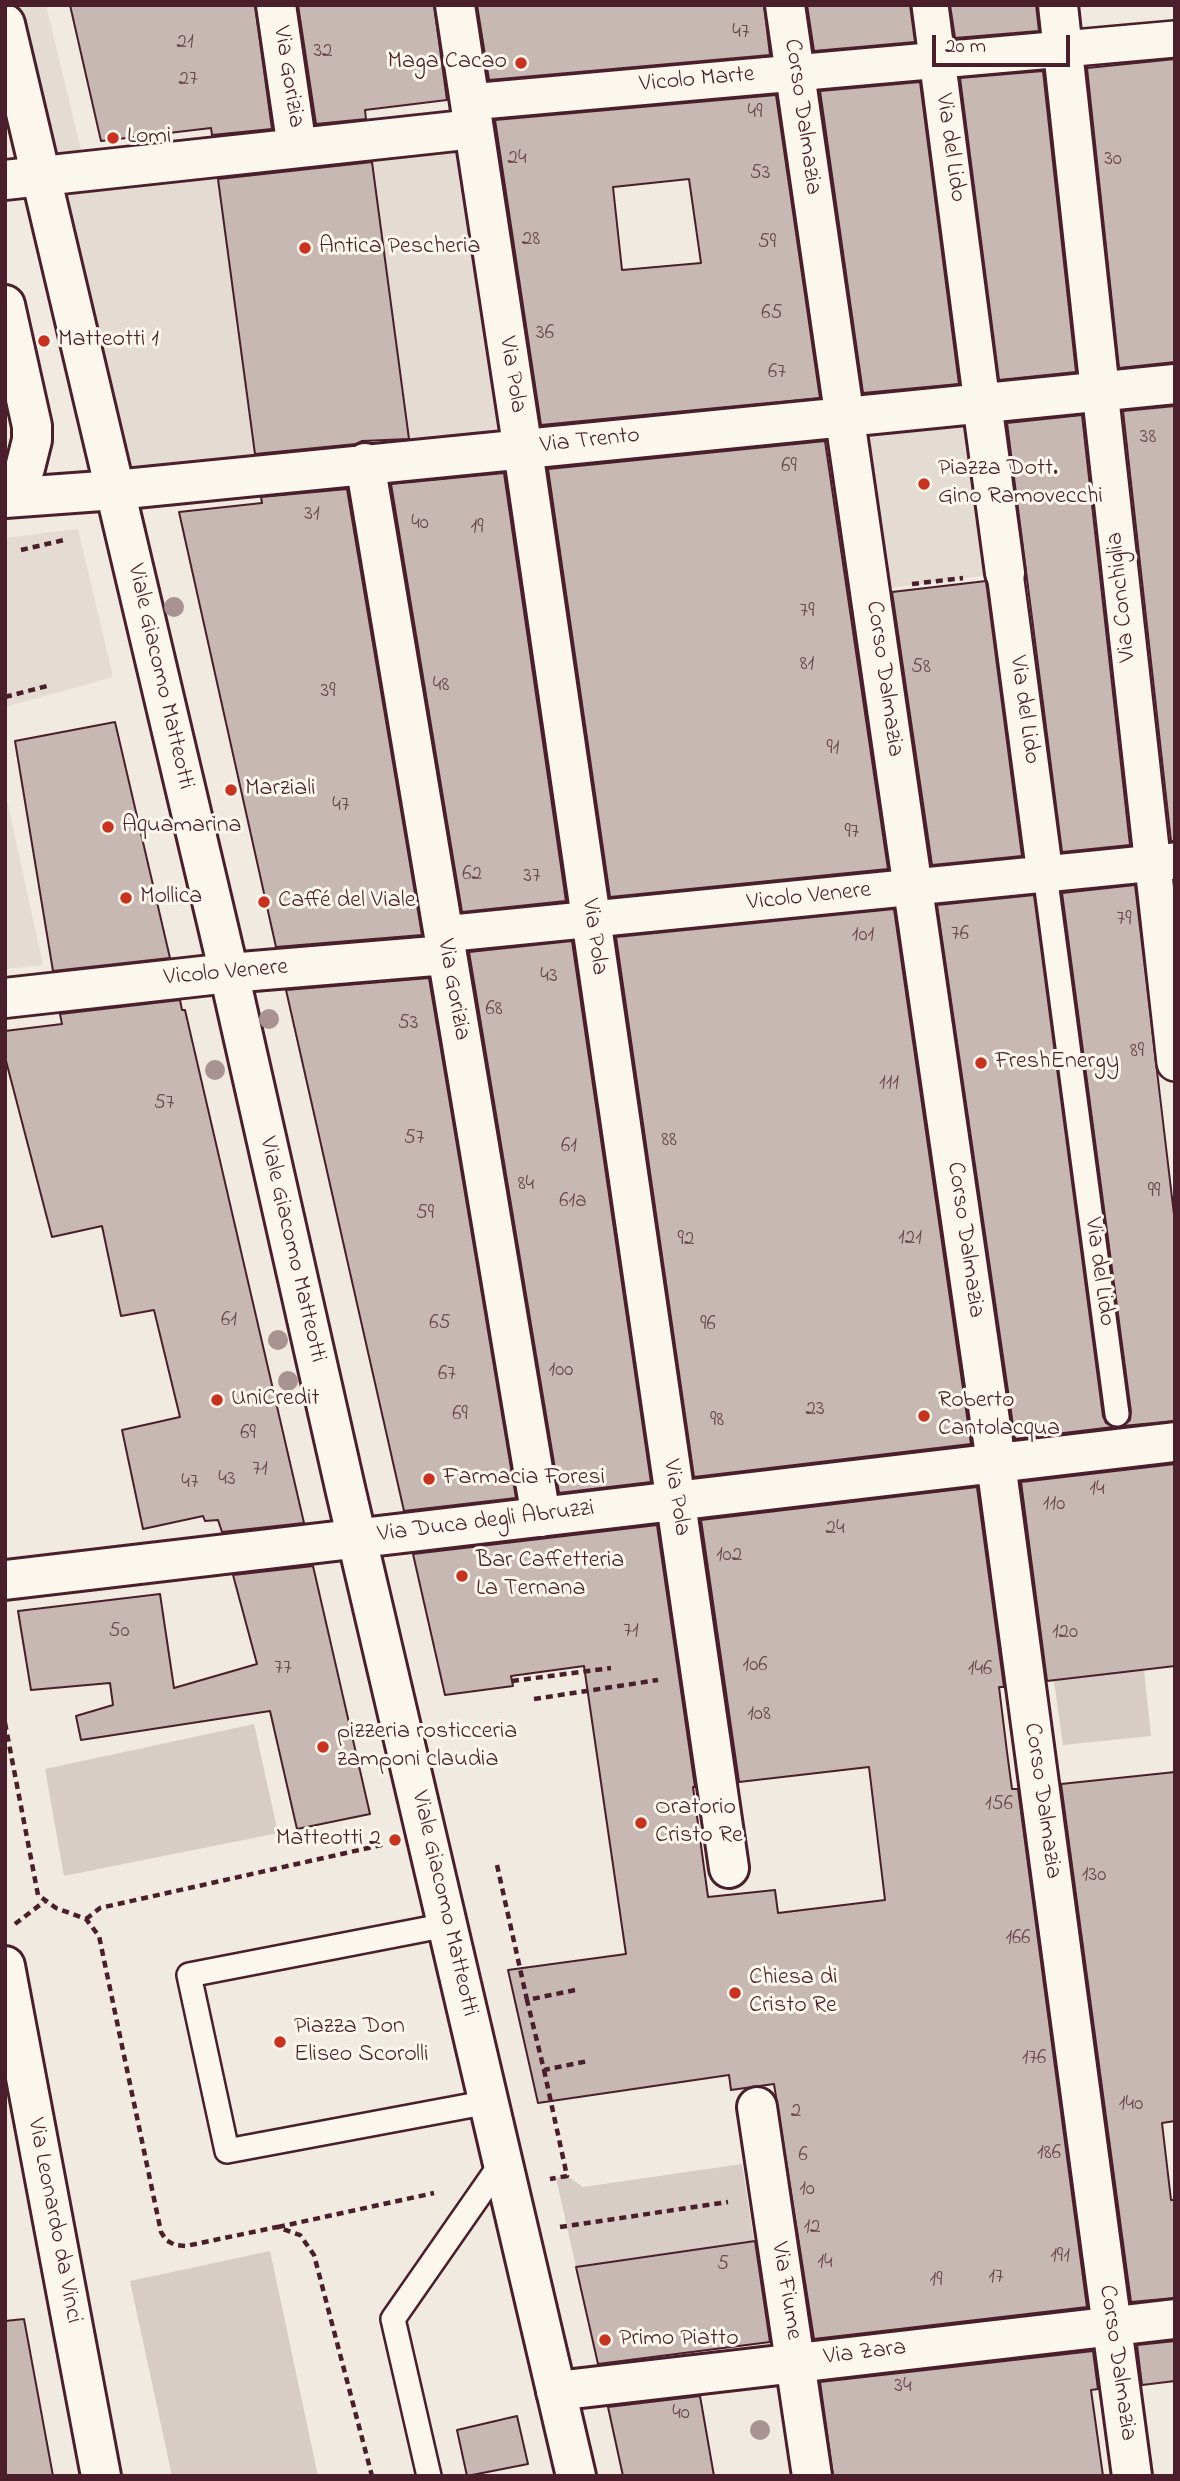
<!DOCTYPE html>
<html>
<head>
<meta charset="utf-8">
<style>
	body { margin:0 }
	#map { position:relative; width:1180px; height:2481px; overflow:hidden; background:#f0eae0; font-family:"Indie Flower",sans-serif }
	canvas { display:block }
	.frame { position:absolute; inset:0; border:7px solid #4a1f2b; pointer-events:none }
	.scale { position:absolute; left:932px; top:35px; width:138px; height:32px; box-sizing:border-box; border:4px solid #4a1f2b; border-top:0; padding-left:9px; font-size:21px; line-height:24px; white-space:nowrap; color:#4a1f2b; -webkit-text-stroke:5px #fbf7ec; paint-order:stroke }
</style>
</head>
<body>
<div id="map">
<canvas width="1180" height="2481"></canvas>
<div class="frame"></div>
<div class="scale">20 m</div>
</div>
<script>
const c = document.querySelector('canvas').getContext('2d');
c.lineJoin = 'round';
function paint(path, color) { c.fillStyle = color; c.fill(path, 'evenodd'); }
const toPath = rows => new Path2D(rows.map(r => 'M' + r).join(''));
function strokePath(path, color, width, dash) { c.strokeStyle = color; c.lineWidth = width; c.lineCap = dash ? 'butt' : 'round'; c.setLineDash(dash || []); c.stroke(path); }
function write(font, color, halo, rows, align = 'center') {
  c.font = font + ' "Indie Flower",sans-serif'; c.lineWidth = 6; c.setLineDash([]); c.textBaseline = 'middle'; c.strokeStyle = halo; c.fillStyle = color; for (const [text, x, y, turn = 0] of rows) {
    c.save(); c.translate(x, y); c.rotate((+turn || 0) * Math.PI / 180); c.textAlign = isNaN(turn) ? turn : align; if (halo) c.strokeText(text, 0, 0); c.fillText(text, 0, 0); c.restore();
  }
}
const built = toPath([
	[5,5,46,5,86,171,474,129,520,429,823,401,804,5,864,414,982,403,1005,573,890,588,1016,1438,972,1443,828,434,389,478,391,495,347,500,345,483,115,490,5,24],
	[78,529,113,677,5,707,5,538],
	[5,791,43,965,5,969]
]);
const green = toPath([
	[1144,1670,1151,1736,1063,1745,1054,1681],
	[254,1724,278,1833,64,1876,45,1769],
	[742,2164,754,2241,576,2267,556,2178,567,2176,583,2187],
	[270,2251,318,2476,172,2476,130,2281]
]);
const building = toPath([
	[70,5,255,5,272,129,212,135,211,128,101,141,70,5],
	[298,5,434,5,447,100,365,110,366,119,316,124,298,5],
	[477,5,764,5,770,55,489,80,477,5],
	[807,5,910,5,915,42,814,51,807,5],
	[950,5,1036,5,1039,31,955,38,950,5],
	[1175,59,1175,362,1119,368,1087,68,1175,59],
	[1043,71,1076,372,999,380,960,78,1043,71],
	[920,82,959,384,863,393,820,91,920,82],
	[776,95,820,398,541,425,495,120,776,95],
	[689,179,701,263,622,270,613,187,689,179],
	[372,162,409,439,362,441,356,444,255,454,218,179,372,162],
	[1175,406,1175,841,1171,841,1123,411,1175,406],
	[1082,415,1130,845,1062,852,1007,423,1082,415],
	[825,441,888,869,610,897,548,469,825,441],
	[504,473,566,901,462,912,391,484,504,473],
	[347,489,422,935,276,947,179,512,262,503,261,497,347,489],
	[986,581,1022,856,932,865,892,592,986,581],
	[115,722,170,958,53,971,15,741,115,722],
	[1135,885,1175,1223,1175,1421,1123,1426,1130,1420,1131,1412,1062,893,1135,885],
	[1034,895,1103,1416,1106,1423,1113,1427,1015,1439,937,905,1034,895],
	[894,909,971,1444,694,1477,616,937,894,909],
	[572,941,651,1482,559,1493,469,952,572,941],
	[429,978,516,1498,404,1511,286,990,429,978],
	[180,1000,182,1010,185,1010,304,1523,222,1532,218,1520,205,1521,203,1516,143,1529,122,1430,180,1417,154,1310,121,1316,102,1226,52,1237,5,1057,5,1031,62,1024,60,1014,180,1000],
	[1175,1464,1175,1666,1047,1681,1021,1482,1175,1464],
	[977,1487,1004,1687,999,1687,1007,1752,1012,1789,1018,1789,1087,2307,814,2339,774,2084,731,2090,729,2075,538,2103,508,1970,626,1954,584,1666,511,1676,513,1686,445,1695,413,1554,657,1525,695,1787,693,1787,708,1897,775,1890,778,1913,885,1900,869,1767,739,1782,701,1520,977,1487],
	[313,1566,370,1814,297,1829,270,1711,81,1740,76,1716,113,1705,110,1683,31,1690,18,1611,160,1594,174,1688,257,1664,233,1575,313,1566],
	[1175,1772,1175,2121,1162,2123,1171,2200,1175,2200,1175,2298,1131,2302,1061,1784,1175,1772],
	[755,2241,770,2342,598,2364,576,2267,755,2241],
	[24,2319,53,2476,5,2476,5,2321,24,2319],
	[1175,2341,1175,2381,1142,2385,1137,2345,1175,2341],
	[1093,2351,1098,2389,1091,2390,1103,2476,833,2476,820,2382,1093,2351],
	[700,2396,714,2476,623,2476,608,2407,700,2396],
	[517,2416,528,2464,467,2476,457,2430,517,2416]
]);
const path = toPath([
	[21,550,64,540],
	[912,584,963,578],
	[5,697,47,686],
	[512,1681,611,1668],
	[534,1699,658,1680],
	[5,1723,38,1895,56,1908,86,1919,99,1936,161,2232,166,2240,175,2245,186,2246,277,2227,300,2235,314,2255,372,2476],
	[497,1865,527,2000],
	[86,1919,100,1908,386,1844],
	[15,1924,45,1901],
	[575,1990,527,2000,544,2070,588,2061],
	[544,2070,567,2176,550,2179],
	[278,2227,434,2193],
	[560,2227,728,2202]
]);
const service = toPath([
	[1045,874,1117,1414],
	[447,1925,189,1975,227,2151,489,2102],
	[429,2476,393,2319,503,2161]
]);
const pedestrian = toPath([
	[930,5,982,403],
	[470,102,1175,39],
	[1100,391,1175,1063],
	[1005,573,1045,874],
	[443,934,1175,861]
]);
const minor = toPath([
	[276,5,297,148],
	[455,5,525,464,729,1868],
	[785,5,993,1441,1132,2476],
	[1058,5,1100,391],
	[5,180,474,129],
	[5,305,32,426,32,440,25,468,10,497],
	[982,403,1005,573],
	[365,463,541,1517],
	[5,498,115,490,1175,384],
	[5,998,229,973,446,955],
	[5,1580,1175,1442],
	[5,1966,101,2476],
	[757,2107,812,2476],
	[556,2391,1175,2319]
]);
const tertiary = toPath([
	[5,24,229,973,346,1492,576,2476]
]);
const trees = [
	[174,607],
	[269,1019],
	[215,1070],
	[278,1340],
	[288,1381],
	[760,2430]
];
const markers = [
	[521,63,7,"#c8321e"],
	[113,138,7,"#c8321e"],
	[305,248,7,"#c8321e"],
	[44,341,7,"#c8321e"],
	[924,484,7,"#c8321e"],
	[231,790,7,"#c8321e"],
	[108,827,7,"#c8321e"],
	[126,898,7,"#c8321e"],
	[264,902,7,"#c8321e"],
	[981,1063,7,"#c8321e"],
	[217,1400,7,"#c8321e"],
	[924,1416,7,"#c8321e"],
	[429,1479,7,"#c8321e"],
	[462,1576,7,"#c8321e"],
	[323,1747,7,"#c8321e"],
	[641,1823,7,"#c8321e"],
	[395,1840,7,"#c8321e"],
	[735,1993,7,"#c8321e"],
	[280,2042,7,"#c8321e"],
	[605,2340,7,"#c8321e"]
];
const numberNames = [
	["47",741,34],
	["21",185,44],
	["32",323,53],
	["27",188,81],
	["49",755,114],
	["24",517,160],
	["30",1113,161],
	["53",760,175],
	["28",531,241],
	["59",767,244],
	["65",772,315],
	["36",545,335],
	["67",777,374],
	["38",1148,439],
	["69",789,468],
	["31",312,516],
	["40",420,525],
	["19",477,529],
	["79",807,613],
	["81",807,666],
	["58",921,669],
	["48",441,687],
	["39",328,693],
	["91",833,750],
	["47",341,807],
	["97",852,834],
	["62",472,876],
	["37",532,878],
	["79",1124,921],
	["76",960,936],
	["101",863,937],
	["43",549,978],
	["68",494,1011],
	["53",408,1025],
	["89",1137,1053],
	["111",889,1085],
	["57",164,1105],
	["57",414,1140],
	["88",669,1142],
	["61",569,1148],
	["84",526,1186],
	["99",1154,1193],
	["61a",573,1203],
	["59",425,1215],
	["121",910,1240],
	["92",686,1241],
	["61",229,1322],
	["65",440,1325],
	["96",708,1326],
	["100",561,1372],
	["67",447,1376],
	["23",815,1411],
	["69",460,1416],
	["98",717,1422],
	["69",248,1435],
	["71",260,1471],
	["43",227,1481],
	["47",190,1484],
	["14",1097,1491],
	["110",1054,1506],
	["24",835,1530],
	["102",729,1557],
	["50",119,1633],
	["71",631,1633],
	["120",1065,1634],
	["106",755,1667],
	["77",283,1670],
	["146",980,1671],
	["108",759,1716],
	["156",999,1806],
	["130",1094,1877],
	["166",1018,1940],
	["176",1034,2060],
	["140",1131,2106],
	["2",796,2113],
	["186",1049,2155],
	["6",803,2157],
	["10",807,2191],
	["12",812,2229],
	["191",1060,2258],
	["14",825,2264],
	["5",723,2266],
	["17",996,2279],
	["19",936,2282],
	["34",903,2388],
	["40",681,2415]
];
const poiNames = [
	["Maga Cacao",507,63,"right"],
	["Lomi",127,138],
	["Antica Pescheria",319,248],
	["Matteotti 1",58,341],
	["Piazza Dott.",938,470],
	["Gino Ramovecchi",938,498],
	["Marziali",245,790],
	["Aquamarina",122,827],
	["Mollica",140,898],
	["Caffé del Viale",278,902],
	["FreshEnergy",995,1063],
	["UniCredit",231,1400],
	["Roberto",938,1402],
	["Cantolacqua",938,1430],
	["Farmacia Foresi",443,1479],
	["Bar Caffetteria",476,1562],
	["La Ternana",476,1590],
	["pizzeria rosticceria",337,1733],
	["zamponi claudia",337,1761],
	["Oratorio",655,1809],
	["Cristo Re",655,1837],
	["Matteotti 2",381,1840,"right"],
	["Chiesa di",749,1979],
	["Cristo Re",749,2007],
	["Piazza Don",294,2028],
	["Eliseo Scorolli",294,2056],
	["Primo Piatto",619,2340]
];
const streetNames = [
	["Via Gorizia",287,77,81],
	["Vicolo Marte",697,81,-5],
	["Corso Dalmazia",801,117,82],
	["Via del Lido",949,148,82],
	["Via Pola",511,375,81],
	["Via Trento",590,442,-6],
	["Via Conchiglia",1123,597,-96],
	["Viale Giacomo Matteotti",159,677,77],
	["Corso Dalmazia",883,679,82],
	["Via del Lido",1023,710,82],
	["Vicolo Venere",809,898,-6],
	["Via Pola",593,937,82],
	["Vicolo Venere",226,974,-5],
	["Via Gorizia",452,990,80],
	["Corso Dalmazia",964,1240,82],
	["Viale Giacomo Matteotti",291,1250,77],
	["Via del Lido",1098,1272,82],
	["Via Pola",675,1498,81],
	["Via Duca degli Abruzzi",486,1523,-7],
	["Corso Dalmazia",1041,1801,82],
	["Viale Giacomo Matteotti",443,1904,77],
	["Via Leonardo da Vinci",53,2221,79],
	["Via Fiume",785,2291,81],
	["Via Zara",865,2354,-7],
	["Corso Dalmazia",1116,2363,82]
];
paint(built, '#e4dbd2');
paint(green, '#d8ccc6');
paint(building, '#c8b8b3');
strokePath(building, '#4a1f2b', 2);
strokePath(service, '#4a1f2b', 28);
strokePath(pedestrian, '#4a1f2b', 40);
strokePath(minor, '#4a1f2b', 44);
strokePath(tertiary, '#4a1f2b', 44);
strokePath(path, '#4a1f2b', 4.5, [7, 5]);
strokePath(service, '#fbf7ec', 23);
strokePath(pedestrian, '#fbf7ec', 35);
strokePath(minor, '#fbf7ec', 38);
strokePath(tertiary, '#fbf7ec', 38);
c.fillStyle = '#a89292';
for (const [x, y] of trees) { c.beginPath(); c.arc(x, y, 10, 0, 2 * Math.PI); c.fill(); }
for (const [x, y, r, color] of markers) { const dot = new Path2D(); dot.arc(x, y, r, 0, 2 * Math.PI); c.fillStyle = color; c.fill(dot); strokePath(dot, '#fbf7ec', 2.5); }
write('21px', '#6a454d', null, numberNames);
write('24px', '#4a1f2b', '#fbf7ec', poiNames, 'left');
write('24px', '#4a1f2b', '#fbf7ec', streetNames);
</script>
</body>
</html>
